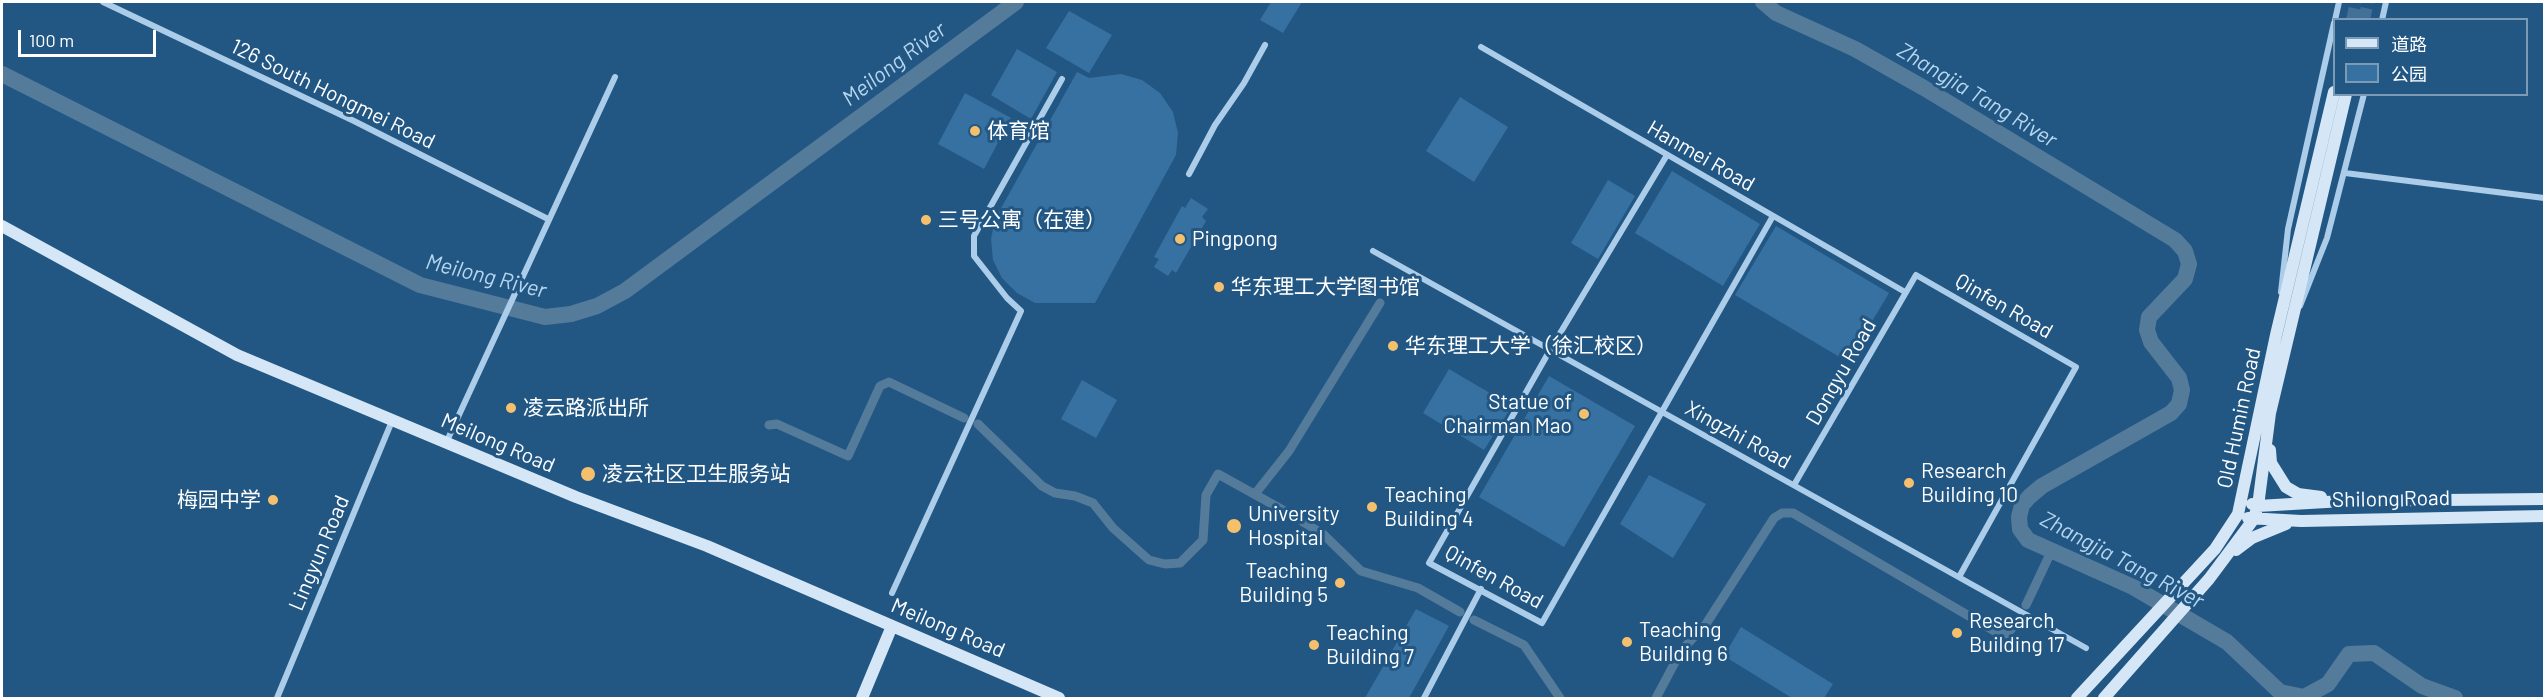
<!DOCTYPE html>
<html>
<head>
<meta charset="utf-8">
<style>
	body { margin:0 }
	#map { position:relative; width:2546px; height:700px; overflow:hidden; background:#225784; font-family:Barlow,"Noto Sans SC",sans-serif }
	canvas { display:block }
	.frame { position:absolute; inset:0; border:3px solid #fff; pointer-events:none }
	.legend { position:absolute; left:2333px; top:18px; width:195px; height:78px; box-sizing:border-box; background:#225784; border:2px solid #7a9ab5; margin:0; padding:8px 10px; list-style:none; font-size:18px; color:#fff }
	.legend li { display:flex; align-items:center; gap:12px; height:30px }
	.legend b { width:30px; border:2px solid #7a9ab5 }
	.scale { position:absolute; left:18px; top:30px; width:138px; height:27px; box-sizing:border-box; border:3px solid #fff; border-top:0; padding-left:8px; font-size:18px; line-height:21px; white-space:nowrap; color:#fff; -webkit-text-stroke:4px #225784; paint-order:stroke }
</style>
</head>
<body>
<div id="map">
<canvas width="2546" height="700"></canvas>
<div class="frame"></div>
<ul class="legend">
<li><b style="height:8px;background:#d5e7f7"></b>道路</li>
<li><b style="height:16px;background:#3671a1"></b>公园</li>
</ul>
<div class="scale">100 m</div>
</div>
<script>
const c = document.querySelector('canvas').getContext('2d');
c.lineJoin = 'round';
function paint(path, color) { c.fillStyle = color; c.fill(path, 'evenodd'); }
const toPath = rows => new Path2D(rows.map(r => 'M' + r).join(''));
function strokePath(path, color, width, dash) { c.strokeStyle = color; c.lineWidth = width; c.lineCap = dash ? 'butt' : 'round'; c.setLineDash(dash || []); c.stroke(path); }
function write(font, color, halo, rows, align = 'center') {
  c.font = font + ' Barlow,"Noto Sans SC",sans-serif'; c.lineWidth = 6; c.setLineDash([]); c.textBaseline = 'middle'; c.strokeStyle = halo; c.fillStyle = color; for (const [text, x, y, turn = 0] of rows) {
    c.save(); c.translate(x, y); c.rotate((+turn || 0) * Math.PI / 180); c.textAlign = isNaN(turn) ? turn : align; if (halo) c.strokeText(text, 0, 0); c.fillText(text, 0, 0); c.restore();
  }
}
const green = toPath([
	[1271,2,1302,2,1283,33,1260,20],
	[1069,11,1112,35,1089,73,1046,48],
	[1017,49,1057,72,1031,119,991,95],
	[1077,72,1089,78,1121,74,1142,80,1160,93,1173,112,1178,133,1176,155,1095,303,1035,303,1017,293,1002,278,993,260,991,239,995,219],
	[965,93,1011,118,984,169,938,144],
	[1460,97,1508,127,1474,182,1426,151],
	[1672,171,1760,224,1723,286,1635,233],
	[1608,180,1635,196,1598,259,1571,243],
	[1191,198,1208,209,1202,217,1206,221,1176,273,1172,270,1168,276,1154,267,1159,259,1154,257,1182,206,1185,208],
	[1776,226,1889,293,1848,362,1735,295],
	[1449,369,1512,406,1484,450,1423,413],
	[1549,376,1635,426,1564,547,1479,497],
	[1082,380,1117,400,1096,438,1061,419],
	[1649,475,1706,504,1673,558,1620,524],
	[1416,609,1449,626,1409,698,1365,698],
	[1741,627,1833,684,1824,698,1792,698,1724,656]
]);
const canal = toPath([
	[978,424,1042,486,1055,493,1075,496,1093,503,1113,528,1149,560,1165,564,1180,563,1203,540,1206,495,1218,474,1290,514],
	[769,425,777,424,848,456,880,386,889,382,964,418],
	[1255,494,1289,451,1380,303],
	[1303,522,1323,534,1361,571,1418,588,1460,612],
	[2026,605,2051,552],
	[1474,620,1524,645,1560,698],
	[1656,698,1681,651,1706,624,1774,518,1782,513,1793,513,1998,633,2007,634,2019,620]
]);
const river = toPath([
	[1763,2,1776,13,1855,49,1924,88,2175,240,2185,251,2189,264,2185,279,2149,317,2147,330,2151,342,2179,378,2182,390,2179,404,2171,413,2042,486,2030,496,2022,505,2019,517,2020,529,2028,540,2133,587,2227,642,2280,692,2304,697,2328,684,2349,654,2374,653,2422,686,2455,698],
	[2,74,420,285,545,317,571,314,597,306,625,291,1016,2]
]);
const secondaryTunnel = toPath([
	[2352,20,2356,2],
	[2364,20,2368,2]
]);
const street = toPath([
	[103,2,354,121,548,219],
	[2335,20,2339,2],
	[2382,20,2386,2],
	[1481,47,1905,292],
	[1667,155,1550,350,1429,563,1542,623,1773,216],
	[2345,173,2544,198],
	[1189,174,1215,125,1244,83,1265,45],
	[1373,251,2086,648],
	[2281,292,2288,229,2334,23],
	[2300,306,2327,238,2364,94],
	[446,443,615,77],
	[1794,485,1916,275,2076,367,1959,577],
	[892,593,1021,311,1007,298,974,256,974,236,1062,79],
	[277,698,392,421],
	[1424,698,1481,589]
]);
const secondary = toPath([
	[2,226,237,355,576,497,707,546,1059,698],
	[2270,450,2271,463,2286,487,2298,494,2321,497],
	[2252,504,2258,506,2343,501,2544,499],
	[2248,518,2301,521,2544,516],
	[2236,550,2252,538,2286,524],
	[862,698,892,626],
	[2077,698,2215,549,2238,514,2276,335,2334,92],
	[2104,698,2209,579,2253,520,2258,506,2270,413,2346,94]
]);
const markers = [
	[975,131,6,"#f5c06d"],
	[926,220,6,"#f5c06d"],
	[1180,239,6,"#f5c06d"],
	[1219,287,6,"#f5c06d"],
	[1393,346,6,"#f5c06d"],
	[511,408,6,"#f5c06d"],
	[1584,414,6,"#f5c06d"],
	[588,474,8,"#f5c06d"],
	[1909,483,6,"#f5c06d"],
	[273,500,6,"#f5c06d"],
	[1372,507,6,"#f5c06d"],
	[1234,526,8,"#f5c06d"],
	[1340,583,6,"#f5c06d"],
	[1957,633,6,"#f5c06d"],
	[1627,642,6,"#f5c06d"],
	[1314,645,6,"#f5c06d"]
];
const streetNames = [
	["126 South Hongmei Road",333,94,26],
	["Hanmei Road",1701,156,30],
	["Qinfen Road",2004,306,30],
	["Dongyu Road",1841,372,-60],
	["Old Humin Road",2239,418,-78],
	["Xingzhi Road",1738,435,29],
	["Meilong Road",498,443,23],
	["Shilong Road",2391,499,-1],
	["Lingyun Road",319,553,-67],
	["Qinfen Road",1494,577,29],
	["Meilong Road",948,628,23]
];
const poiNames = [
	["体育馆",987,131],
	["三号公寓（在建）",938,220],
	["Pingpong",1192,239],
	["华东理工大学图书馆",1231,287],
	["华东理工大学（徐汇校区）",1405,346],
	["Statue of",1572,402,"right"],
	["Chairman Mao",1572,426,"right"],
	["凌云路派出所",523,408],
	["Research",1921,471],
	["Building 10",1921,495],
	["凌云社区卫生服务站",602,474],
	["Teaching",1384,495],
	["Building 4",1384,519],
	["梅园中学",261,500,"right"],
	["University",1248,514],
	["Hospital",1248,538],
	["Teaching",1328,571,"right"],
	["Building 5",1328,595,"right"],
	["Research",1969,621],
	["Building 17",1969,645],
	["Teaching",1639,630],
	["Building 6",1639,654],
	["Teaching",1326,633],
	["Building 7",1326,657]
];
const waterNames = [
	["Meilong River",894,64,-37],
	["Zhangjia Tang River",1977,95,31],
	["Meilong River",486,276,14],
	["Zhangjia Tang River",2122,560,28]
];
paint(green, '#3671a1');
strokePath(canal, '#557b9b', 9);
strokePath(river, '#557b9b', 16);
strokePath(secondaryTunnel, '#437096', 12, [12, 6]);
strokePath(street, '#abcde9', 6);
strokePath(secondary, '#d5e7f7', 12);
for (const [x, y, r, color] of markers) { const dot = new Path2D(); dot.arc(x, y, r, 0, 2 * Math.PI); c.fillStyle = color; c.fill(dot); strokePath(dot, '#225784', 2); }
write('21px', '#fff', '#225784', streetNames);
write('21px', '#fff', '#225784', poiNames, 'left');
write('italic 22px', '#b6d6f0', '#225784', waterNames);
</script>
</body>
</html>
